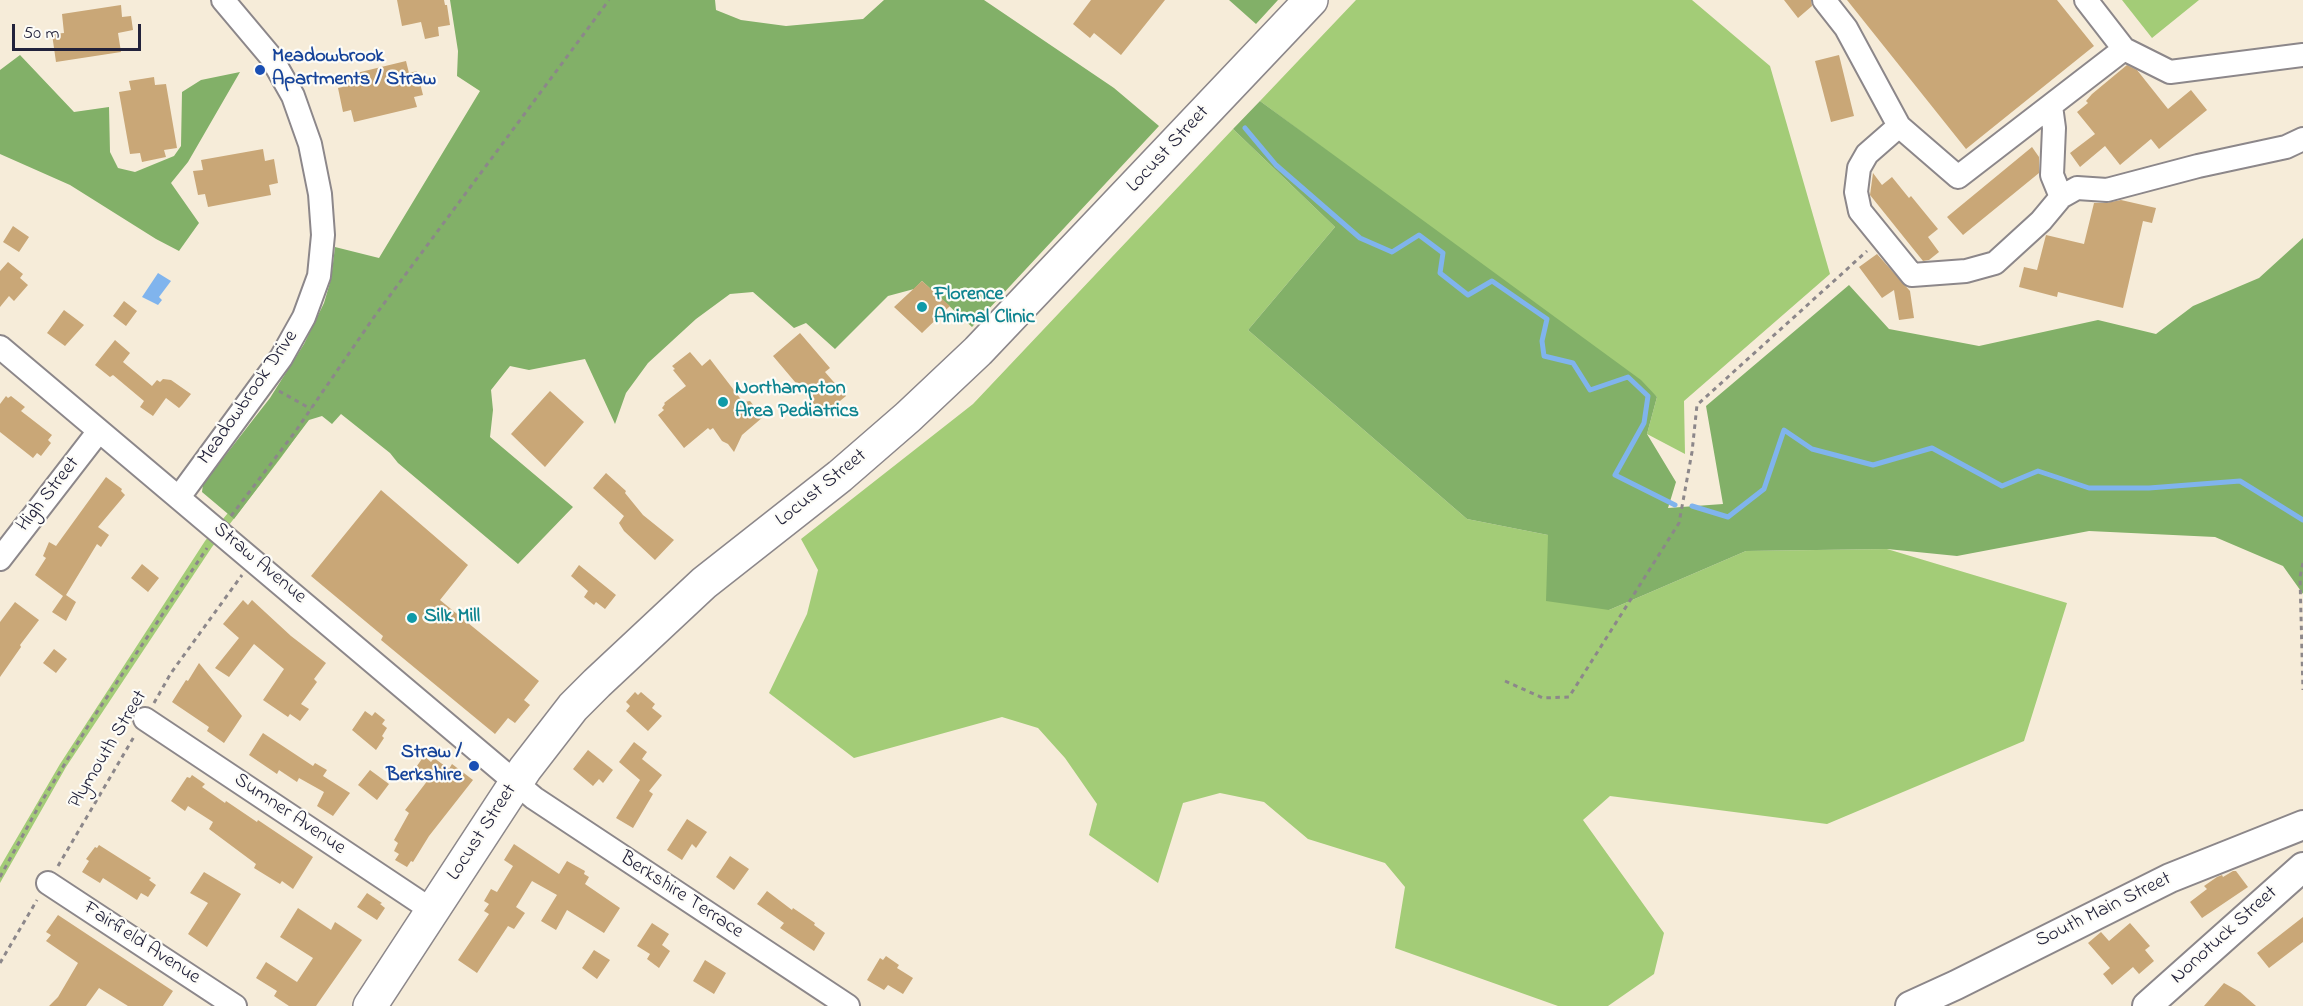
<!DOCTYPE html>
<html>
<head>
<meta charset="utf-8">
<style>
	body { margin:0 }
	#map { position:relative; width:2303px; height:1006px; overflow:hidden; background:#f6ecd9; font-family:"Indie Flower",sans-serif }
	canvas { display:block }
	.scale { position:absolute; left:12px; top:24px; width:129px; height:27px; box-sizing:border-box; border:3px solid #22223b; border-top:0; padding-left:8px; font-size:18px; line-height:21px; white-space:nowrap; color:#22223b; -webkit-text-stroke:4px #fdfcf7; paint-order:stroke }
</style>
</head>
<body>
<div id="map">
<canvas width="2303" height="1006"></canvas>
<div class="scale">50 m</div>
</div>
<script>
const c = document.querySelector('canvas').getContext('2d');
c.lineJoin = 'round';
function paint(path, color) { c.fillStyle = color; c.fill(path, 'evenodd'); }
const toPath = rows => new Path2D(rows.map(r => 'M' + r).join(''));
function strokePath(path, color, width, dash) { c.strokeStyle = color; c.lineWidth = width; c.lineCap = dash ? 'butt' : 'round'; c.setLineDash(dash || []); c.stroke(path); }
function write(font, color, halo, rows, align = 'center') {
  c.font = font + ' "Indie Flower",sans-serif'; c.lineWidth = 4.5; c.setLineDash([]); c.textBaseline = 'middle'; c.strokeStyle = halo; c.fillStyle = color; for (const [text, x, y, turn = 0] of rows) {
    c.save(); c.translate(x, y); c.rotate((+turn || 0) * Math.PI / 180); c.textAlign = isNaN(turn) ? turn : align; if (halo) c.strokeText(text, 0, 0); c.fillText(text, 0, 0); c.restore();
  }
}
const green = toPath([
	[1356,0,1692,0,1770,66,1830,274,1684,401,1685,454,1647,434,1657,397,1260,101],
	[2122,0,2199,0,2152,38],
	[1233,129,1335,227,1248,330,1467,519,1548,535,1609,610,1746,551,1887,549,2067,603,2024,741,1827,824,1610,796,1583,820,1664,933,1654,974,1608,1006,1558,1006,1395,948,1405,887,1385,863,1308,839,1264,802,1220,793,1183,803,1158,883,1089,835,1097,804,1065,758,1038,728,1002,717,854,758,769,693,807,614,818,570,801,539,973,404],
	[340,376,280,459,212,547,66,767,0,883,0,867,60,764,205,541]
]);
const forest = toPath([
	[450,0,715,0,716,10,741,20,786,26,863,19,884,0,984,0,1114,88,1159,126,972,327,922,281,914,289,888,296,835,349,806,323,794,328,753,292,730,294,696,319,648,363,626,393,615,424,585,359,529,370,510,366,491,390,493,410,490,437,573,507,518,564,398,463,390,453,341,414,332,424,322,416,309,420,234,519,202,492,203,484,270,398,304,344,324,303,331,279,335,247,379,258,480,91,457,76,458,51],
	[1229,0,1278,0,1256,24],
	[20,55,74,112,109,107,110,152,118,168,135,172,174,156,181,146,182,92,201,80,240,72,188,162,171,183,199,223,179,251,156,239,70,185,0,154,0,70],
	[1260,101,1641,380,1657,397,1647,434,1676,482,1668,508,1723,504,1706,406,1849,285,1889,329,1979,346,2098,320,2156,334,2193,306,2259,278,2303,238,2303,594,2283,566,2215,537,2089,531,1957,556,1887,549,1746,551,1609,610,1546,601,1548,535,1467,519,1248,330,1335,227,1233,129]
]);
const water = toPath([
	[158,273,171,281,159,297,162,300,158,305,142,297]
]);
const stream = toPath([
	[1245,128,1276,165,1360,238,1392,252,1419,235,1443,253,1440,273,1468,295,1492,281,1547,319,1542,341,1544,356,1573,363,1590,390,1628,377,1648,396,1644,423,1615,475,1675,505],
	[1692,506,1728,517,1764,489,1784,430,1812,449,1873,465,1932,448,2002,486,2038,471,2089,488,2149,488,2240,481,2303,520]
]);
const building = toPath([
	[397,0,444,0,445,5,447,5,450,25,438,27,439,36,425,39,421,22,402,26],
	[1091,0,1165,0,1121,55,1094,33,1090,38,1073,24],
	[1784,0,1811,0,1812,6,1798,18],
	[1847,0,2057,0,2094,46,1966,149],
	[121,5,122,17,131,16,133,30,118,33,121,52,56,62,52,34,64,33,62,14],
	[1839,55,1854,116,1831,122,1815,61],
	[406,61,409,73,417,71,423,95,414,97,417,107,354,122,351,110,343,112,338,88,347,86,344,76],
	[2127,65,2137,70,2168,109,2191,90,2207,110,2159,149,2151,139,2120,165,2105,146,2080,167,2070,153,2095,134,2077,112,2088,103,2086,101,2092,94],
	[154,77,155,85,166,84,177,148,164,150,166,157,142,162,140,153,130,154,119,92,131,90,129,81],
	[2032,147,2039,157,2039,173,1963,235,1947,217],
	[263,149,265,161,274,159,278,183,269,185,271,195,208,207,205,194,198,195,193,171,203,170,201,160],
	[1873,173,1882,185,1892,177,1909,198,1911,196,1938,229,1928,237,1939,252,1929,260,1923,261,1870,195],
	[2121,200,2156,208,2152,223,2143,221,2123,308,2058,292,2057,297,2019,287,2024,267,2037,270,2046,235,2084,244,2094,203,2106,203],
	[13,226,29,237,19,252,3,242],
	[1877,254,1910,291,1914,318,1899,320,1894,290,1882,298,1859,267],
	[8,262,23,274,20,278,28,285,14,301,9,296,0,307,0,271],
	[922,281,950,306,922,333,894,307],
	[124,301,137,311,126,326,113,316],
	[64,310,84,325,65,346,47,333],
	[800,333,830,368,825,372,846,396,823,415,773,356],
	[115,340,130,353,123,362,152,386,157,380,160,382,163,379,171,380,191,394,182,405,179,408,166,398,153,416,140,407,144,401,113,375,110,377,95,365],
	[690,352,702,366,710,359,743,402,750,401,763,417,742,435,734,452,728,444,722,441,713,428,710,430,708,428,684,448,658,415,664,410,662,408,665,404,664,403,686,386,673,370,675,369,672,366],
	[550,391,584,422,545,467,511,434],
	[6,396,8,398,11,396,25,407,21,411,52,435,48,440,51,443,41,456,37,453,33,458,0,432,0,404],
	[606,473,626,491,625,493,643,515,674,540,655,560,624,531,619,523,624,516,593,488],
	[106,477,122,489,121,491,125,495,98,527,109,535,101,547,97,544,66,595,76,602,66,621,52,612,63,596,35,575,46,558,43,556,49,542,56,546],
	[381,490,468,565,440,600,539,681,524,700,530,705,515,723,508,718,495,734,381,640,383,636,311,576],
	[142,564,159,578,148,592,131,578],
	[579,565,616,595,605,609,596,602,594,605,584,597,588,591,571,576],
	[243,600,248,605,252,600,291,636,326,663,314,679,317,682,301,704,309,709,300,721,290,714,288,717,263,700,284,669,254,644,229,677,215,668,239,638,223,624],
	[15,602,39,620,20,645,21,647,0,677,0,622],
	[54,649,67,659,56,673,43,663],
	[199,663,242,716,224,743,207,731,209,727,172,702,186,680,188,681],
	[635,692,638,695,641,692,655,704,652,708,662,716,648,731,626,711,630,706,626,702],
	[365,711,372,716,375,712,385,720,382,724,387,728,382,736,384,738,376,750,352,730],
	[263,733,313,766,315,763,327,770,323,776,350,793,333,816,317,806,324,792,299,778,297,782,279,770,277,774,249,755],
	[634,742,647,752,642,759,662,775,649,791,653,794,633,828,616,818,640,780,619,762],
	[588,750,613,770,603,783,599,779,593,786,573,769],
	[424,756,431,762,434,758,449,769,452,764,473,780,429,836,413,862,411,861,407,867,395,860,399,854,394,851,398,843,394,840,409,813,405,810,428,780,414,770],
	[370,770,389,784,377,800,358,785],
	[192,775,205,784,202,787,225,803,226,801,257,822,258,820,313,857,293,889,282,881,280,884,254,868,256,864,209,829,213,822,188,806,185,811,171,801,187,777,190,778],
	[687,819,707,832,696,848,692,844,682,860,667,850],
	[514,844,559,874,567,861,585,871,584,874,589,877,585,884,620,908,604,933,567,910,556,930,541,921,557,895,532,881,516,907,525,913,514,929,508,926,477,973,458,960,489,914,484,911,489,904,484,901,491,889,497,892,513,866,504,860],
	[99,845,151,878,149,880,156,885,148,897,141,893,137,900,103,878,100,883,82,872,89,861,86,859,95,847,97,848],
	[730,856,749,869,734,890,716,877],
	[2233,871,2236,871,2248,887,2202,918,2190,902,2207,889,2204,886,2217,877,2222,875,2223,877],
	[204,872,241,894,207,947,188,934,208,903,190,893],
	[767,891,792,910,793,908,815,923,814,925,825,933,814,951,780,928,784,923,757,904],
	[367,893,382,903,380,904,385,908,377,920,357,907],
	[298,908,331,930,335,922,362,940,316,1006,289,1006,274,996,277,991,256,978,266,962,297,982,313,958,280,937],
	[58,915,173,991,163,1006,128,1006,99,988,86,1006,49,1006,58,997,78,963,46,941,51,935,46,932],
	[2303,917,2303,942,2269,968,2257,953],
	[652,923,669,934,662,945,670,951,659,968,647,959,650,954,637,946],
	[2130,923,2150,946,2145,950,2154,961,2139,974,2133,967,2112,985,2103,974,2110,968,2088,943,2101,932,2109,941],
	[594,950,610,960,597,979,582,968],
	[886,956,899,965,897,968,913,978,903,994,888,985,884,990,867,980,880,958,883,960],
	[705,960,726,973,714,994,693,981],
	[2224,983,2240,992,2256,1006,2204,1006]
]);
const path = toPath([
	[279,391,311,409],
	[231,516,295,432,374,317,609,0],
	[2303,563,2300,577,2303,690],
	[1505,681,1543,698,1569,697,1679,523,1692,452,1697,405,1867,251],
	[154,703,171,673,242,575],
	[58,866,135,735],
	[0,877,40,804,93,718,207,548],
	[0,963,37,900]
]);
const minor = toPath([
	[1824,0,1846,28,1899,126,1958,177,2124,49],
	[2086,0,2124,49,2170,72,2303,55],
	[2051,106,2054,128,2052,175,2061,197],
	[1899,126,1867,154,1859,168,1856,192,1860,211,1912,275,1966,271,1995,263,2041,221,2061,197,2077,188,2107,190,2198,166,2286,147,2303,139],
	[0,347,534,798,848,1006],
	[179,497,281,358,304,317,319,276,323,235,320,194,310,144,293,96,271,57,223,0],
	[0,559,99,431],
	[145,719,433,911],
	[48,883,235,1006]
]);
const major = toPath([
	[1910,1006,1956,985,2170,878,2303,825],
	[2147,1006,2303,867]
]);
const highway = toPath([
	[370,1006,525,769,573,707,597,683,704,583,840,476,908,417,978,351,1311,0]
]);
const markers = [
	[260,70,6,"#1a4fb4"],
	[922,307,6,"#0f9aa8"],
	[723,402,6,"#0f9aa8"],
	[412,618,6,"#0f9aa8"],
	[474,766,6,"#1a4fb4"]
];
const transitNames = [
	["Meadowbrook",272,58],
	["Apartments / Straw",272,81],
	["Straw /",462,754,"right"],
	["Berkshire",462,777,"right"]
];
const streetNames = [
	["Locust Street",1169,150,-47],
	["Meadowbrook Drive",249,398,-55],
	["Locust Street",822,489,-39],
	["High Street",49,495,-52],
	["Straw Avenue",259,564,40],
	["Plymouth Street",109,750,-59],
	["Sumner Avenue",289,815,34],
	["Locust Street",483,833,-57],
	["Berkshire Terrace",681,896,33],
	["South Main Street",2104,911,-26],
	["Nonotuck Street",2225,936,-42],
	["Fairfield Avenue",141,944,33]
];
const cultureNames = [
	["Florence",934,296],
	["Animal Clinic",934,319],
	["Northampton",735,390],
	["Area Pediatrics",735,413],
	["Silk Mill",424,618]
];
paint(green, '#a3cc77');
paint(forest, '#82b068');
paint(water, '#80b4ed');
strokePath(stream, '#80b4ed', 5);
paint(building, '#c9a777');
strokePath(minor, '#8c878a', 26);
strokePath(major, '#8c878a', 32);
strokePath(highway, '#8c878a', 36);
strokePath(path, '#8c878a', 3, [4.5, 4.5]);
strokePath(minor, '#fff', 22);
strokePath(major, '#fff', 28);
strokePath(highway, '#fff', 33);
for (const [x, y, r, color] of markers) { const dot = new Path2D(); dot.arc(x, y, r, 0, 2 * Math.PI); c.fillStyle = color; c.fill(dot); strokePath(dot, '#fdfcf7', 2); }
write('bold 20px', '#164399', '#fdfcf7', transitNames, 'left');
write('20px', '#22223b', '#fdfcf7', streetNames);
write('bold 20px', '#0d838f', '#fdfcf7', cultureNames, 'left');
</script>
</body>
</html>
